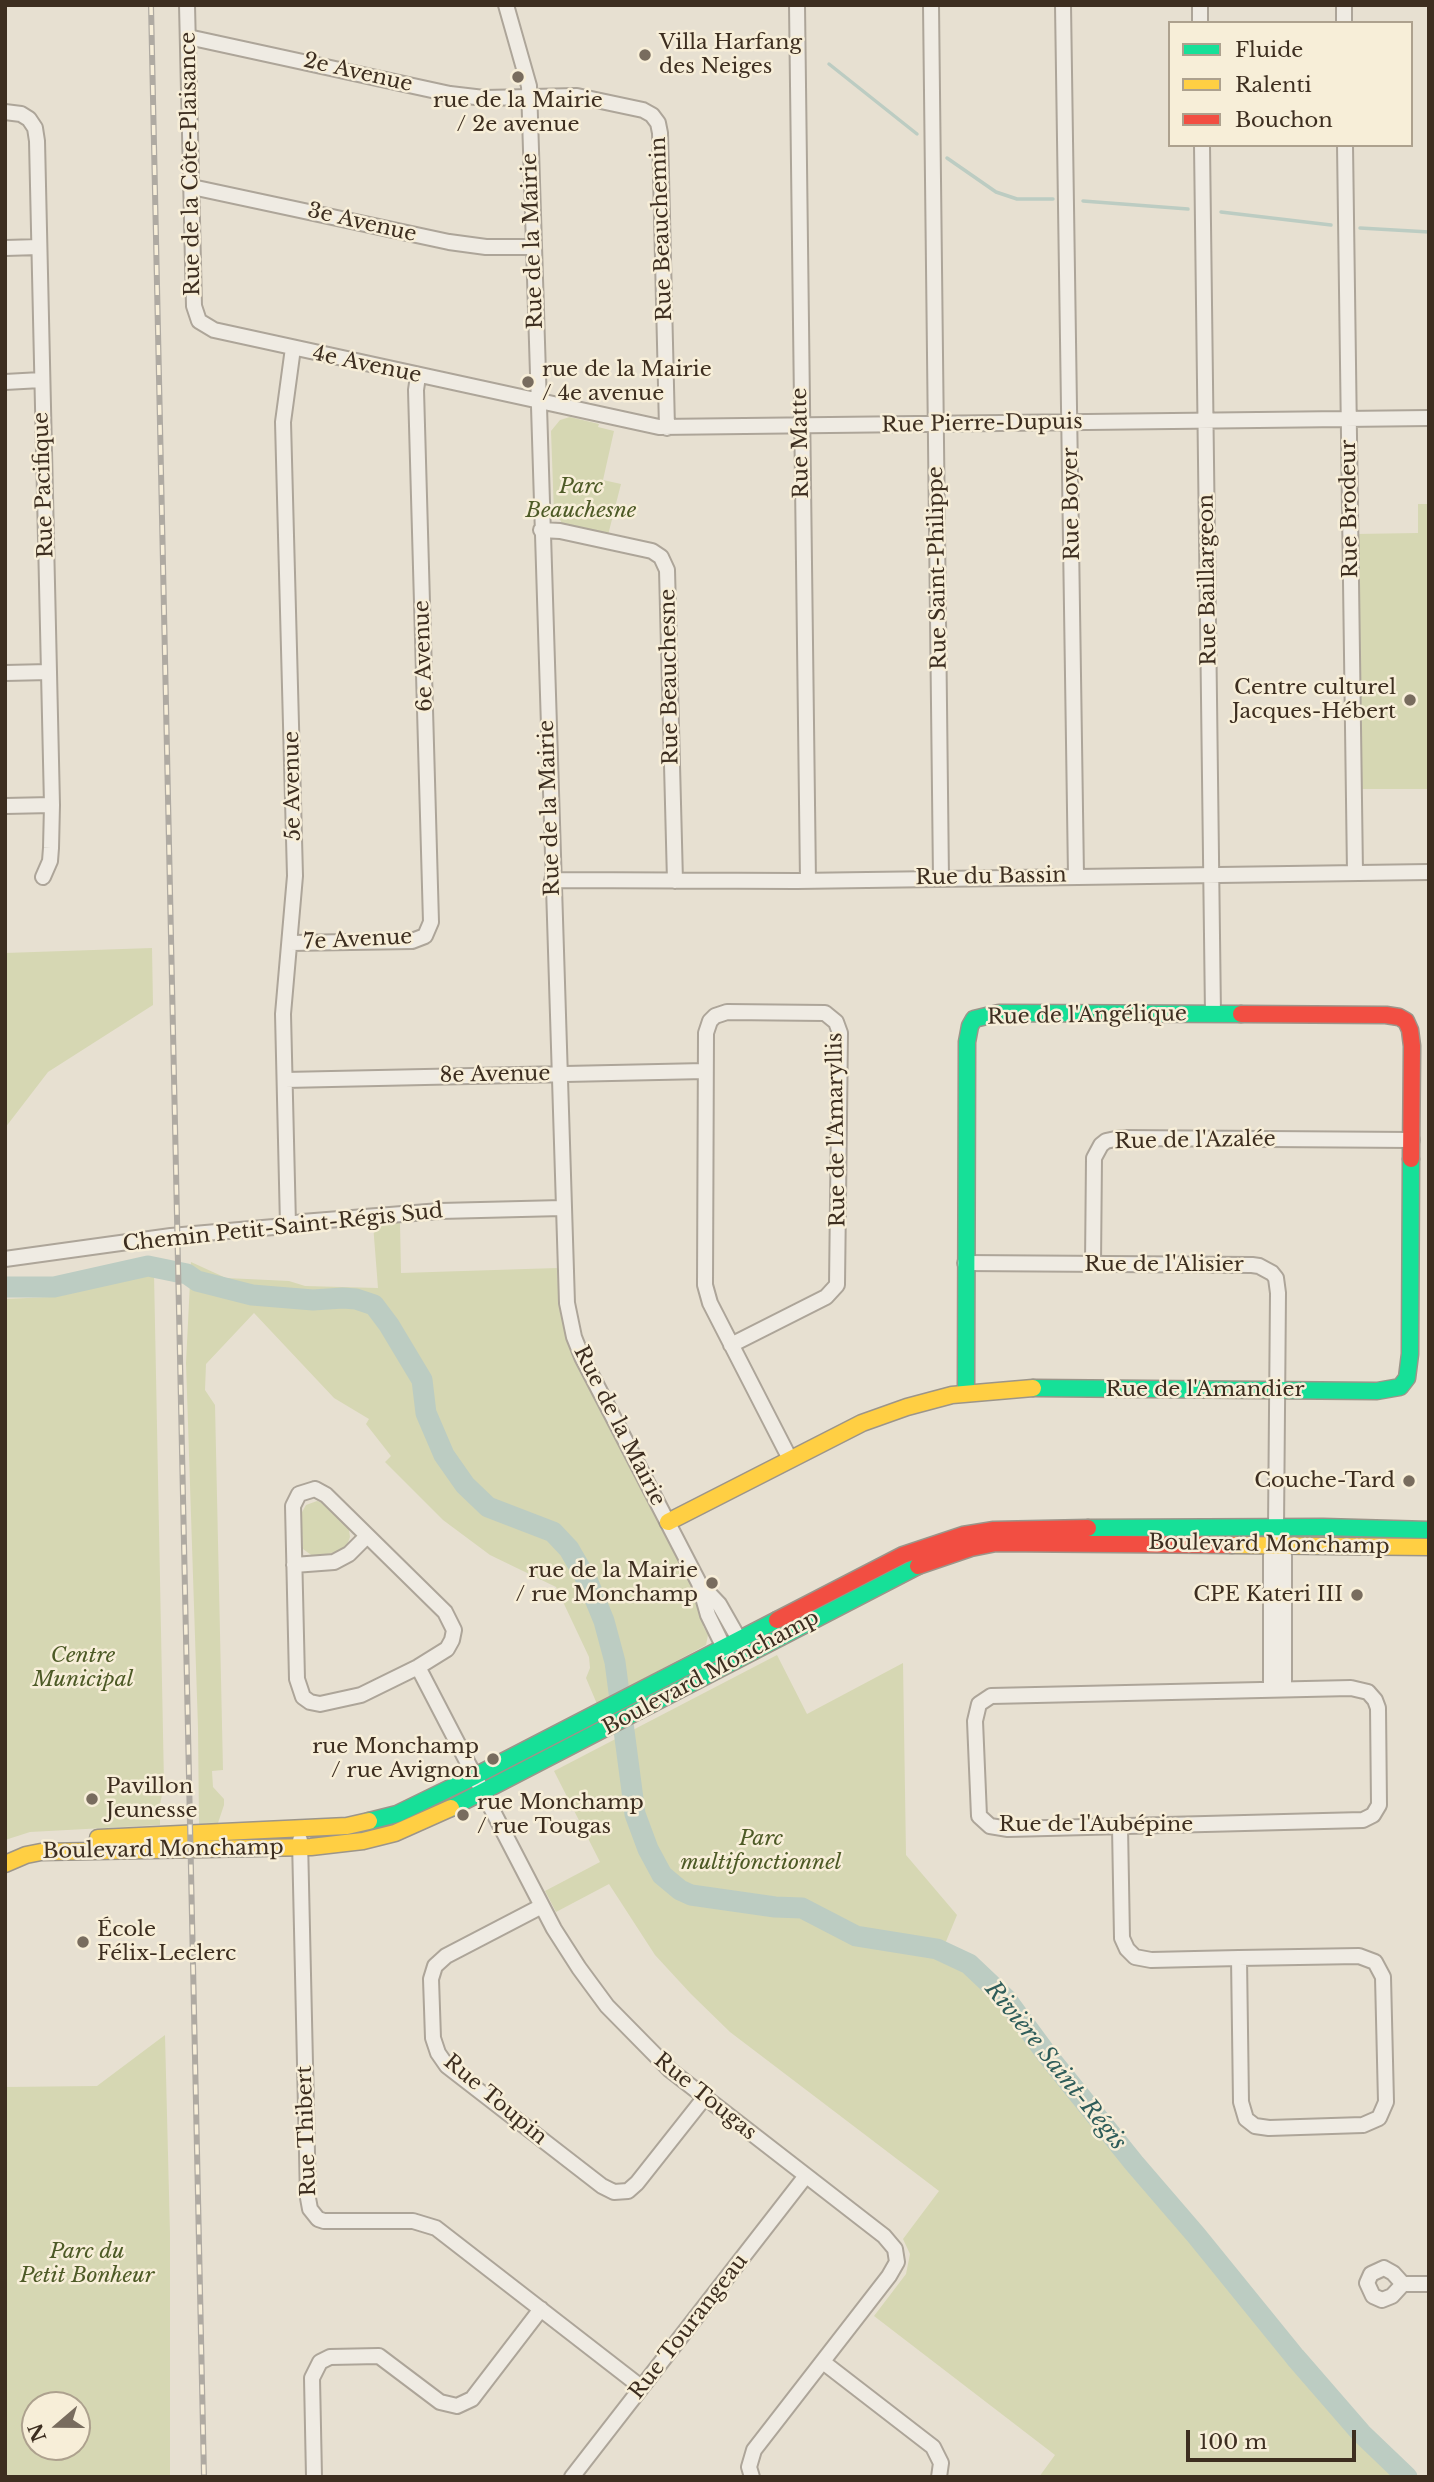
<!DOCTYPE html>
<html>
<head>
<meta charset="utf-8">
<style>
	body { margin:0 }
	#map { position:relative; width:1434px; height:2482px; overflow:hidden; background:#e7e0d1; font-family:"Libre Baskerville",serif }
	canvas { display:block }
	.frame { position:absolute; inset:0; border:7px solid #3d2e20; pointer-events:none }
	.legend { position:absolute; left:1168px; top:21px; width:245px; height:126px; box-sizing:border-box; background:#f7eed8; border:2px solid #ada18e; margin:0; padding:9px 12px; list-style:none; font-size:21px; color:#3d2e20 }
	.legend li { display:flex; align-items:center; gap:14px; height:35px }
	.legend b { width:35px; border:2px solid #ada18e }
	.north { position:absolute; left:21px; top:2391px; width:70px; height:70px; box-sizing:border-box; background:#f7eed8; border:2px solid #ada18e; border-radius:50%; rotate:250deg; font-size:19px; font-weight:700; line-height:28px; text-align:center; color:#3d2e20 }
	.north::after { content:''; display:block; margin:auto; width:24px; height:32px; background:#786c5e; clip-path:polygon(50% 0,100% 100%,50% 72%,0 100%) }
	.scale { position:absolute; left:1186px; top:2430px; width:170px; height:32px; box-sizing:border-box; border:4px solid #3d2e20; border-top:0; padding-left:9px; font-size:21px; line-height:24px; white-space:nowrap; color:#3d2e20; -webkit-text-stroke:5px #f7eed8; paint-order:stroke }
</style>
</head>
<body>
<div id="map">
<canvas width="1434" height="2482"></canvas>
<div class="frame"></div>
<ul class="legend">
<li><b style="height:9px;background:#16e098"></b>Fluide</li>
<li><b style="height:9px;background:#ffcf43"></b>Ralenti</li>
<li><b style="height:9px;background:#f24e42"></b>Bouchon</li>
</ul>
<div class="north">N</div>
<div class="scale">100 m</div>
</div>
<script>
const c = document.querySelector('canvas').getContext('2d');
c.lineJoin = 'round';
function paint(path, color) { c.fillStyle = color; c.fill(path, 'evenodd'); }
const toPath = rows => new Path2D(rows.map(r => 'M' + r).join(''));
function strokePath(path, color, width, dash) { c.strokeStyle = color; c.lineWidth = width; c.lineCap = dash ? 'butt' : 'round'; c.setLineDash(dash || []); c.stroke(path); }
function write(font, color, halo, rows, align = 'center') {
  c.font = font + ' "Libre Baskerville",serif'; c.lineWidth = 5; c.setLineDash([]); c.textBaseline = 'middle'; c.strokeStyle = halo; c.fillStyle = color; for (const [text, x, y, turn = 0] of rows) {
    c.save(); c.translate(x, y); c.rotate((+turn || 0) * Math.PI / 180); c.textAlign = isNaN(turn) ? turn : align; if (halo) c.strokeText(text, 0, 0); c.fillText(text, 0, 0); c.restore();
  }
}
const green = toPath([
	[570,417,599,424,598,427,614,431,603,480,621,484,608,535,561,524,561,521,554,514,551,431,560,420],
	[1418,504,1429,504,1429,789,1359,789,1355,534,1418,533],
	[152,948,153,1005,48,1072,5,1128,5,953],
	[400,1222,401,1273,557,1268,559,1302,568,1340,578,1363,695,1591,705,1624,703,1626,708,1635,706,1645,597,1704,586,1678,590,1668,589,1657,556,1587,490,1555,443,1520,385,1462,391,1456,366,1424,369,1419,334,1398,254,1313,206,1364,205,1390,215,1405,223,1770,212,1771,213,1787,224,1799,224,1805,218,1823,199,1824,198,1728,186,1363,191,1262,226,1278,289,1281,305,1286,378,1288,373,1224],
	[154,1273,164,1784,160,1805,160,1825,30,1832,5,1840,5,1299,50,1297,107,1281],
	[317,1501,324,1503,345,1523,349,1530,350,1537,347,1545,336,1552,314,1557,303,1549,301,1514,306,1505],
	[777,1655,807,1714,903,1663,906,1855,957,1915,940,1956,976,1977,1128,2168,1362,2446,1399,2477,1039,2477,1055,2455,874,2316,906,2274,910,2254,903,2239,939,2191,730,2032,691,1994,655,1955,609,1884,556,1912,545,1891,600,1862,554,1771],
	[165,2035,170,2234,170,2477,5,2477,5,2087,97,2086],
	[35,2405,77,2405,77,2447,35,2447]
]);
const stream = toPath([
	[829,64,917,134],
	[947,158,996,192,1017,199,1053,199],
	[1083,201,1188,209],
	[1221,212,1331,225],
	[1360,228,1429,232]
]);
const river = toPath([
	[5,1287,54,1287,148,1266,187,1274,197,1281,252,1295,313,1300,343,1298,356,1299,374,1305,389,1325,422,1380,426,1413,444,1455,465,1485,488,1507,553,1532,569,1549,588,1582,604,1621,615,1662,635,1814,648,1849,662,1875,680,1890,691,1895,775,1907,802,1908,856,1936,937,1949,969,1964,1006,1999,1048,2056,1134,2163,1196,2235,1295,2357,1361,2433,1407,2477]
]);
const street = toPath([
	[187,5,194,306,199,321,214,330,659,427,1429,418],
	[506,5,529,86,567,1303,574,1337,582,1357,699,1583,708,1615,728,1656],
	[797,5,808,881],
	[931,5,941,878],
	[1063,5,1076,876],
	[1200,5,1200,23],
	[1344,5,1344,23],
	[188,37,450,94,484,98,577,96,643,110,652,115,658,123,660,133,667,428],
	[5,112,21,114,29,119,35,128,37,141,52,805,51,848,50,861,43,877],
	[1202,145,1213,1014],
	[1345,145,1355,873],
	[192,187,449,242,486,247,534,247],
	[5,248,39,247],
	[5,382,41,380],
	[541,530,560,531,652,551,661,557,667,570,675,881],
	[5,673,49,672],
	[5,806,52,805],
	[552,880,797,881,1429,872],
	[290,943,412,941,425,936,431,922,416,390,418,376],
	[285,1080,705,1071],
	[288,1225,283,1014,295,876,283,422,293,348],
	[5,1259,171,1236,274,1227,302,1222,440,1211,562,1208],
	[965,1263,1252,1265,1259,1266,1272,1273,1276,1278,1278,1293,1276,1528,1271,1556,1271,1689],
	[1093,1264,1094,1158,1101,1145,1106,1141,1120,1138,1412,1140],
	[731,1345,826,1297,837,1285,840,1033,836,1022,825,1013,727,1012,715,1016,710,1021,706,1033,705,1285,710,1303,790,1459],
	[315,1489,326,1495,445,1612,454,1630,452,1640,447,1649,418,1667,361,1695,320,1704,310,1702,303,1697,297,1679,293,1506,299,1494,315,1489],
	[1279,1539,1284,1556,1284,1689],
	[294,1565,334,1562,349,1554,367,1536],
	[700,1584,719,1604,744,1648],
	[418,1667,554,1929,579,1968,607,2006,670,2070,884,2236,895,2249,897,2262,889,2276,754,2450,749,2467,752,2477],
	[1351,1688,1368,1692,1375,1700,1378,1708,1379,1805,1373,1815,1363,1820,1008,1829,990,1826,979,1816,975,1721,979,1704,991,1696,1351,1688],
	[1120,1827,1122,1938,1127,1949,1135,1957,1151,1960,1239,1958,1359,1956,1375,1962,1383,1977,1386,2102,1379,2118,1363,2125,1269,2128,1255,2126,1246,2119,1241,2102,1239,1958],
	[300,1840,308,2198,310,2209,318,2219,324,2221,413,2221,436,2228,641,2387],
	[542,1906,446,1956,435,1966,431,1979,433,2038,438,2053,447,2066,602,2186,614,2192,628,2191,637,2183,705,2097],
	[1384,2268,1393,2273,1403,2284,1392,2296,1382,2300,1373,2296,1367,2283,1371,2274,1384,2268],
	[1403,2284,1429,2284],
	[823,2362,933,2447,941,2463,939,2477],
	[314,2477,312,2378,320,2362,330,2357,379,2356,440,2402,457,2406,472,2399,541,2309],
	[572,2477,805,2177]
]);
const fast = toPath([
	[1033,1388,1377,1391,1400,1387,1407,1378,1410,1354,1411,1159],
	[966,1393,967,1042,970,1026,974,1019,999,1013,1241,1014],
	[1088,1528,1323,1527,1429,1530],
	[451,1808,918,1566],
	[369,1821,397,1814,475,1776,777,1620]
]);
const slow = toPath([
	[668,1522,862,1423,907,1407,952,1395,1033,1388],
	[1232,1545,1429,1547],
	[98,1838,347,1826,369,1821],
	[5,1864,26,1855,41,1852,311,1847,363,1841,395,1833,451,1808]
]);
const jam = toPath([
	[1241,1014,1386,1015,1399,1017,1406,1021,1410,1030,1412,1046,1411,1159],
	[918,1566,971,1548,996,1543,1232,1545],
	[777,1620,903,1555,963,1535,994,1530,1088,1528]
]);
const rail = toPath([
	[151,5,204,2477]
]);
const markers = [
	[645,55,7,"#786c5e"],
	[518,77,7,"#786c5e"],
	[528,382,7,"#786c5e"],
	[1410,700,7,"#786c5e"],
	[1409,1481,7,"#786c5e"],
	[712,1583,7,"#786c5e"],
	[1357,1595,7,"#786c5e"],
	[493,1759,7,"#786c5e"],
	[92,1799,7,"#786c5e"],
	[463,1815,7,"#786c5e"],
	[83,1942,7,"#786c5e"]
];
const poiNames = [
	["Villa Harfang",659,43],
	["des Neiges",659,67],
	["rue de la Mairie",518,101,"center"],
	["/ 2e avenue",518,125,"center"],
	["rue de la Mairie",542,370],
	["/ 4e avenue",542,394],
	["Centre culturel",1396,688,"right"],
	["Jacques-Hébert",1396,712,"right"],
	["Couche-Tard",1395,1481,"right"],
	["rue de la Mairie",698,1571,"right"],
	["/ rue Monchamp",698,1595,"right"],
	["CPE Kateri III",1343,1595,"right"],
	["rue Monchamp",479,1747,"right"],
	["/ rue Avignon",479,1771,"right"],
	["Pavillon",106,1787],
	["Jeunesse",106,1811],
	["rue Monchamp",477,1803],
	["/ rue Tougas",477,1827],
	["École",97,1930],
	["Félix-Leclerc",97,1954]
];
const streetNames = [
	["2e Avenue",358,73,13],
	["Rue de la Côte-Plaisance",191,164,-91],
	["3e Avenue",362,223,13],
	["Rue Beauchemin",662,229,-92],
	["Rue de la Mairie",533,241,-92],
	["4e Avenue",367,365,12],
	["Rue Pierre-Dupuis",982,424,-1],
	["Rue Matte",801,443,-91],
	["Rue Pacifique",44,485,-92],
	["Rue Boyer",1072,504,-91],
	["Rue Brodeur",1350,509,-91],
	["Rue Saint-Philippe",938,568,-91],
	["Rue Baillargeon",1208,580,-91],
	["6e Avenue",424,656,-92],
	["Rue Beauchesne",670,677,-91],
	["5e Avenue",293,786,-91],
	["Rue de la Mairie",550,808,-92],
	["Rue du Bassin",991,877,-1],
	["7e Avenue",358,940,-3],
	["Rue de l'Angélique",1087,1016,-1],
	["8e Avenue",495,1075,-1],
	["Rue de l'Amaryllis",837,1130,-91],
	["Rue de l'Azalée",1195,1141,-1],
	["Chemin Petit-Saint-Régis Sud",283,1228,-6],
	["Rue de l'Alisier",1164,1265],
	["Rue de l'Amandier",1205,1390],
	["Rue de la Mairie",619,1426,63],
	["Boulevard Monchamp",1269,1545,1],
	["Boulevard Monchamp",711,1673,-28],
	["Rue de l'Aubépine",1096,1825],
	["Boulevard Monchamp",163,1850,-1],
	["Rue Tougas",705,2097,39],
	["Rue Toupin",495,2100,40],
	["Rue Thibert",307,2131,-92],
	["Rue Tourangeau",689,2327,-52]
];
const parkNames = [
	["Parc",581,487],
	["Beauchesne",581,511],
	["Centre",83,1656],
	["Municipal",83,1680],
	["Parc",761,1839],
	["multifonctionnel",761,1863],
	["Parc du",87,2252],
	["Petit Bonheur",87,2276]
];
const waterNames = [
	["Rivière Saint-Régis",1055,2066,51]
];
paint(green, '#d6d7b3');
strokePath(stream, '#bcccc2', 3.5);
strokePath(river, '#bcccc2', 21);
strokePath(street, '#ada599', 18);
strokePath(fast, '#9c958a', 19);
strokePath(slow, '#9c958a', 19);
strokePath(jam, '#9c958a', 19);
strokePath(street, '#efebe3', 14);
strokePath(fast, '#16e098', 16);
strokePath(slow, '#ffcf43', 16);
strokePath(jam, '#f24e42', 16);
strokePath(rail, '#afaaa2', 6);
strokePath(rail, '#f7eed8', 3.5, [10]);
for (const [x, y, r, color] of markers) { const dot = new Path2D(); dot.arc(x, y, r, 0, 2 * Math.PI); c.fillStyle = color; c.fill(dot); strokePath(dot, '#f7eed8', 2.5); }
write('21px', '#3d2e20', '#f7eed8', poiNames, 'left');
write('21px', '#3d2e20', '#f7eed8', streetNames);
write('italic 21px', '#4d5a26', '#f7eed8', parkNames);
write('italic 23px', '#2f5d5a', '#f7eed8', waterNames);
</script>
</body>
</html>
